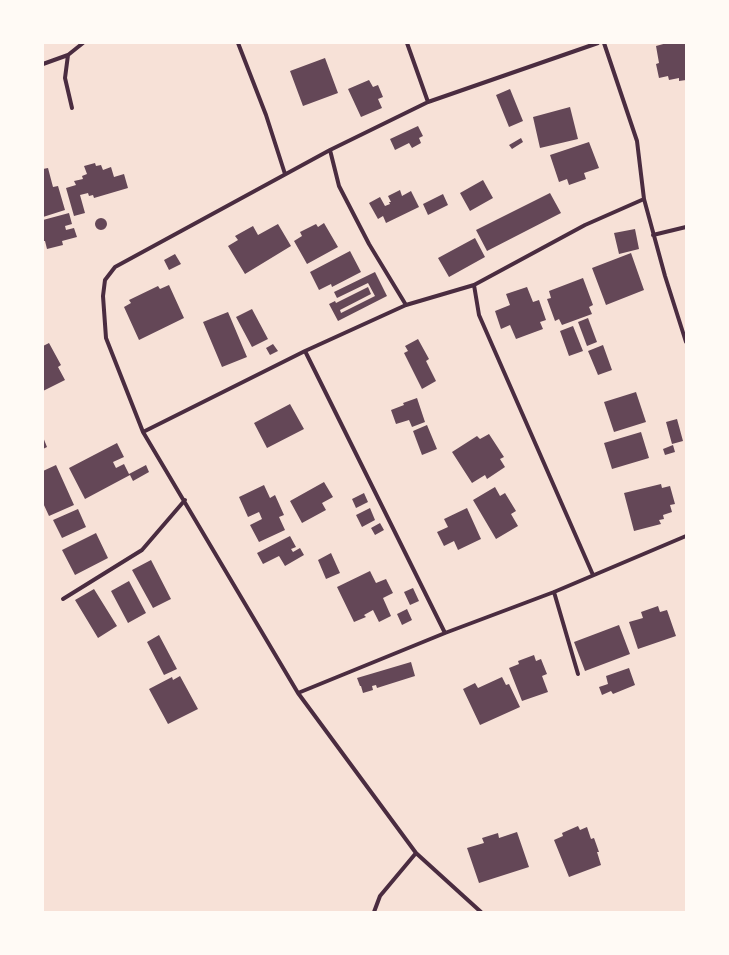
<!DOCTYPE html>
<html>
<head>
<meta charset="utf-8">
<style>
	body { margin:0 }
	#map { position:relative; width:729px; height:955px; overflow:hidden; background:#f7e1d7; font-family:"Fira Sans Condensed",sans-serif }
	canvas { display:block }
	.frame { position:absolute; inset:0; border:44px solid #fffaf5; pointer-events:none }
</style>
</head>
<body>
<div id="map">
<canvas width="729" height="955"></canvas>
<div class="frame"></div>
</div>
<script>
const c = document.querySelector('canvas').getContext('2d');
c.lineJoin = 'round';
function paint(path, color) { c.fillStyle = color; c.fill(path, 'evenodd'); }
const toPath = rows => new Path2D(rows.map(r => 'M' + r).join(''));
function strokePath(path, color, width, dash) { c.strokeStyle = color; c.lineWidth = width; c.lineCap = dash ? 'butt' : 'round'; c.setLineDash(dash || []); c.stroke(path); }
const building = toPath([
	[667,43,686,43,686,80,679,81,679,78,669,80,668,76,659,78,656,64,659,63,656,46],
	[325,58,338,93,303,106,290,71],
	[369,80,373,87,378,85,383,97,378,99,382,108,361,117,348,89],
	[510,89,523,121,509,127,496,95],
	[570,107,578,139,540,148,533,117],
	[418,126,423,136,419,138,421,143,412,148,409,143,395,150,390,139],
	[521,138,523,142,512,149,509,145],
	[589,142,599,168,584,173,586,179,569,185,567,179,559,182,550,155],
	[95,163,96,166,101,165,103,170,111,167,114,177,124,174,128,188,94,198,93,195,89,196,88,193,80,195,85,213,74,216,66,188,76,185,74,181,83,179,82,176,87,174,84,166],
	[48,168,53,187,58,186,65,210,43,217,43,169],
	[483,180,493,198,470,211,460,193],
	[400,190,402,196,411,191,419,207,386,223,383,216,378,219,369,203,380,197,385,206,390,204,389,202,391,202,388,196],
	[550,193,561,213,487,251,476,230],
	[443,194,448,205,428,215,423,204],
	[69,213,72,224,65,226,66,230,74,228,77,237,62,241,63,245,47,249,45,241,43,241,43,220],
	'95 224a6 6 0 1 1 12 0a6 6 0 1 1-12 0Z',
	[324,223,338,247,307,264,294,241,302,236,300,232,316,224,318,227],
	[278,224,291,246,245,274,228,246,238,240,235,236,253,226,258,235],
	[635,229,639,249,619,254,614,233],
	[475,238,485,257,449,277,438,258],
	[350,251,361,272,332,287,331,284,319,290,310,272],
	[631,253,644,290,606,305,592,268],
	[175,254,181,264,169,270,164,260],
	[375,272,387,296,338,321,329,304,335,301,336,303,368,287,371,294,340,310,341,313,375,296,368,283,337,298,334,292],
	[583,278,593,305,589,307,592,314,562,325,559,319,555,321,547,299,551,298,549,291],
	[169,285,184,318,139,340,124,307,131,303,129,300,158,286,160,289],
	[527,287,533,302,539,300,546,320,540,322,543,329,516,339,510,325,501,329,495,311,510,305,506,294],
	[252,309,268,339,252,347,236,317],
	[228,312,247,357,222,367,203,322],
	[588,318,597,342,587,346,578,322],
	[573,326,583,351,569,356,560,331],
	[418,339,429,359,426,361,436,381,422,389,404,353,408,351,405,346],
	[49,343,61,365,58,367,65,380,43,391,43,346],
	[273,344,278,351,270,355,266,348],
	[603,345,612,370,598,375,588,351],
	[636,392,646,422,614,432,604,402],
	[417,398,425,422,412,427,409,420,396,424,391,410,404,405,403,403],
	[290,404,304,429,267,448,254,423],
	[677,419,683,441,672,444,666,422],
	[427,425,437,449,422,455,413,431],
	[641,432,649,458,612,469,604,443],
	[489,434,504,457,500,459,505,467,487,479,485,475,472,483,452,452,477,436,480,439],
	[43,437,47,447,43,449],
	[117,443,124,457,113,462,116,468,124,464,129,474,146,465,149,472,133,481,130,475,85,499,69,468],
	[673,445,675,452,665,455,663,449],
	[56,465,74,505,49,516,43,503,43,471],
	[324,482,333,497,322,503,326,510,302,523,290,501],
	[661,484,662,488,670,486,675,504,670,505,672,512,663,515,664,519,659,520,661,524,634,531,624,493],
	[264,485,270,498,275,495,284,515,279,517,285,530,259,542,250,525,262,519,259,512,248,517,239,497],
	[495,487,500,496,505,493,516,511,511,514,518,526,496,539,473,500],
	[364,493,368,502,356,508,352,499],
	[370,508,375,520,362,527,356,515],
	[467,508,481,539,458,550,454,541,444,546,437,532,448,527,444,519],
	[78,509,86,527,62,538,53,520],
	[380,523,384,530,375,535,371,528],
	[96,533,108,558,75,575,62,550],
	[290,536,296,547,291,549,293,552,300,548,304,555,285,566,279,556,263,564,257,553],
	[331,553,340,573,326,579,318,560],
	[151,560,171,599,153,608,132,570],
	[370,571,376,583,386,579,393,593,383,598,391,616,379,622,373,610,364,615,366,617,354,622,337,587],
	[129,581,146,613,128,623,111,591],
	[413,588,419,601,410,605,404,592],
	[94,589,117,626,98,638,75,600],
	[658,606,660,612,667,610,676,636,638,649,629,622,643,618,641,612],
	[407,609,412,620,402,625,397,614],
	[619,625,630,654,585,671,574,642],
	[159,635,177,669,164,675,147,642],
	[534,655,536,661,541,659,547,674,542,676,548,692,522,701,509,668,519,664,518,661],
	[411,662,415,676,377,688,376,685,372,686,373,690,363,693,361,686,360,686,357,678],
	[629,668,635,685,613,694,611,691,602,695,599,687,608,684,606,676],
	[180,676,198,709,168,724,149,689,172,677,173,680],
	[502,677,506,685,509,684,520,707,480,725,463,689,475,683,478,688],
	[578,826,580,830,587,827,591,839,594,838,599,852,597,852,601,865,569,877,554,840,563,836,562,833],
	[517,832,529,867,479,883,467,848,484,843,482,838,498,833,499,838]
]);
const minor = toPath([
	[238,43,266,115,285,174],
	[407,43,428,102],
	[604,43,637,141,644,199,665,276,686,342],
	[43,64,68,55],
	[72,108,65,78,68,55,83,43],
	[330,150,339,186,369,244,406,305],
	[653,235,686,227],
	[474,285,479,315,593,575],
	[305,351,445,633],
	[143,432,305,351,406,305,474,285,585,225,644,199],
	[554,592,578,674],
	[63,599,142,550,185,500],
	[298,693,445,633,554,592,686,536],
	[374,912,380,896,416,853],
	[481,912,416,853,298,693,143,432,106,338,103,296,105,280,115,267,330,150,428,102,598,43]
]);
paint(building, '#644757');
strokePath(minor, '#4a2c40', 4);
</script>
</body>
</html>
